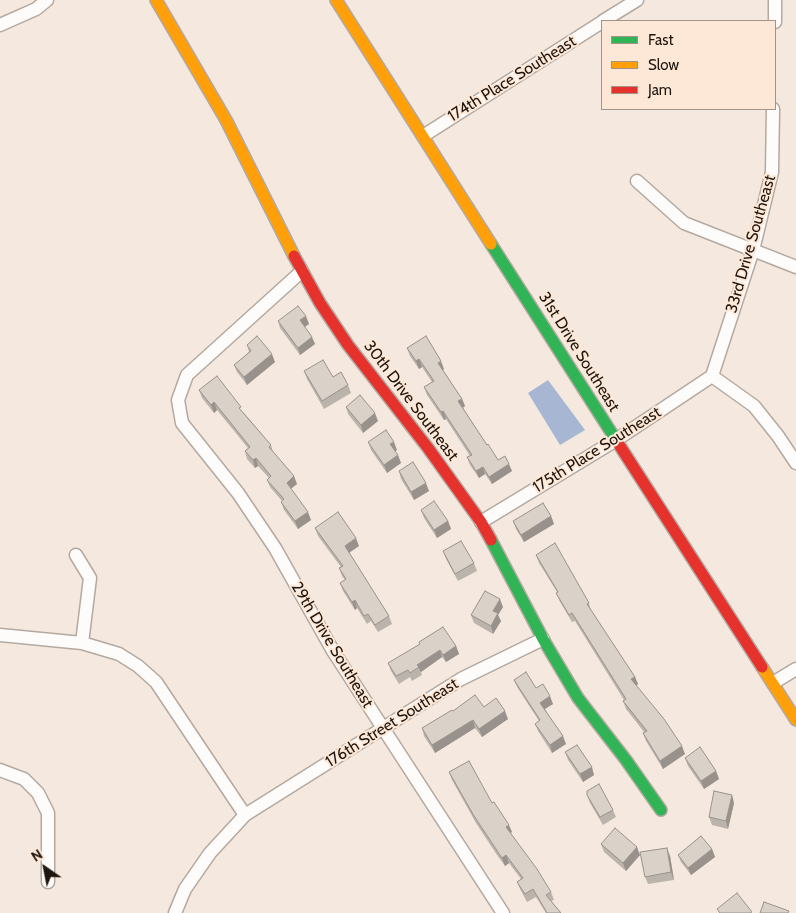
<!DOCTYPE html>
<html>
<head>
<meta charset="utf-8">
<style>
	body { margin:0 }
	#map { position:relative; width:796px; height:913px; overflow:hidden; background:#f5e9df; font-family:Cabin,sans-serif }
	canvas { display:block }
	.legend { position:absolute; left:601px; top:20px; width:175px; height:90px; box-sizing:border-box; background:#fde8d7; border:1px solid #a49487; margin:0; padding:6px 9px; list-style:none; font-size:15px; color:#1e150e }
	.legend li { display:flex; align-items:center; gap:10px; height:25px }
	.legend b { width:25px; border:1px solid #a49487 }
	.north { position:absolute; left:20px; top:843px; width:50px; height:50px; -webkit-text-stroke:4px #fde8d7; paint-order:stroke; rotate:327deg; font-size:14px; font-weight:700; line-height:20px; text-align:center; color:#1e150e }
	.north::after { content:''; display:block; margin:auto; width:18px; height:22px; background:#1e150e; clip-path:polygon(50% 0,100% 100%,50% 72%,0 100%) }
</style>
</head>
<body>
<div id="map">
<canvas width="796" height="913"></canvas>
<ul class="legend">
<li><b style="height:6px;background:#30b455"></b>Fast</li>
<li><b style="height:6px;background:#ff9f0a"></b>Slow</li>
<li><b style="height:6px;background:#e5322d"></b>Jam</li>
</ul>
<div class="north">N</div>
</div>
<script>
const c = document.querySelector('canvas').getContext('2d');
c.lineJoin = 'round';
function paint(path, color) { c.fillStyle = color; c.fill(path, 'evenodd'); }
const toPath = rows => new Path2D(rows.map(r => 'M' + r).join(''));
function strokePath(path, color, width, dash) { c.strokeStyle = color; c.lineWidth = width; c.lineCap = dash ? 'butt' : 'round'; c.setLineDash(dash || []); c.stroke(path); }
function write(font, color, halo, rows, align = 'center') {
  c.font = font + ' Cabin,sans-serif'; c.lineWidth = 4; c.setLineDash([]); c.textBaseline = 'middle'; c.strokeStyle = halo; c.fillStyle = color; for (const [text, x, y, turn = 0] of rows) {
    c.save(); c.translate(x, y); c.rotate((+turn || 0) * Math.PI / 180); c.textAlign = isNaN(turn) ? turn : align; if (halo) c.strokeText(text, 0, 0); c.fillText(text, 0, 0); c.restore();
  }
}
const water = toPath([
	[548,380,585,430,560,445,528,393]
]);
const street = toPath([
	[603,21,637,0],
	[775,22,775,0],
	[0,25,36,9,47,0],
	[423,136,602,22],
	[637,181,684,223,796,267],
	[302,271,187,375,178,400,182,423,238,493,275,548,333,651,503,913],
	[712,376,753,250,772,172,773,109],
	[712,376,754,406,778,436,796,463],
	[481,522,616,440,712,376],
	[76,555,90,578,82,643],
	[0,635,82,643,119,654,138,666,156,682,245,815],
	[773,683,796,669],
	[0,770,24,779,38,793,48,813,48,882],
	[175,913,185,889,210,853,245,815,461,679,543,639]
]);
const fast = toPath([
	[491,244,618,443],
	[491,540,543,639,578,698,626,760,661,810]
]);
const slow = toPath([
	[156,0,226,120,294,256],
	[336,0,491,244],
	[762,667,796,720]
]);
const jam = toPath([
	[294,256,320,303,348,345,428,448,481,522,491,540],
	[618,443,762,667]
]);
const wall = toPath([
	[278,321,309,324,305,327,315,344,300,355,280,328],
	[247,345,275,362,247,385,237,372,234,365,249,352],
	[407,348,444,369,443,370,462,399,465,406,463,408,487,445,498,460,512,471,492,484,485,474,479,478,470,465,467,457,470,456,446,419,444,420,427,395,424,387,432,382,422,367,419,369,410,356],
	[304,371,333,377,348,385,351,393,324,409,307,379],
	[199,390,244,413,271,445,273,452,297,484,291,489,311,520,298,529,284,510,281,502,282,501,270,487,267,480,269,478,258,466,255,468,247,459,245,451,248,448,217,410,214,413,202,398],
	[346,407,378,421,363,433,348,414],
	[368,442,397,450,395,451,401,463,387,473,371,450],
	[399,471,429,491,414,500,401,479],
	[421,510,448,521,451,529,437,538,424,518],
	[551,516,554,524,524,542,516,529,513,521],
	[315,528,359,546,349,553,389,616,392,624,378,632,371,621,367,624,357,608,355,610,343,591,340,583,345,580,342,576,339,568,341,567,318,536],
	[443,551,474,563,477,571,458,581,446,559],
	[536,555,589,603,591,611,635,677,638,684,636,686,685,754,663,769,646,741,643,733,644,732,626,709,623,701,624,700,575,621,572,622,559,600,557,592,539,563],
	[503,607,498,615,501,621,493,634,474,623,471,615],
	[456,646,459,654,446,662,442,657,421,672,422,675,412,681,410,677,399,684,391,671,388,663],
	[514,680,536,688,553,704,545,709,566,744,552,753,538,731,535,724,539,721,517,687],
	[484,707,508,719,482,737,475,728,435,753,424,736,422,728,453,711],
	[565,752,594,775,583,782,568,760],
	[685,758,716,771,719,779,704,789,688,766],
	[449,772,492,803,512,832,510,833,551,892,554,900,551,901,561,913,546,913,536,897,527,902,520,889,517,882,521,879,509,863,505,866,497,855,476,823,452,780],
	[587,795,613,810,616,817,603,825,590,803],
	[734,803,728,829,712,825,709,817],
	[601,844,640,855,626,871,604,852],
	[712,849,715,857,691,875,681,862,678,855],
	[670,856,674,880,648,884,645,877]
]);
const shadedWall = toPath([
	[306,316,309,324,303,328,300,320],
	[312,337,315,344,300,355,298,348],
	[272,354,275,362,247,385,244,377],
	[419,359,422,367,419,369,416,361],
	[441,361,444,369,441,371,438,363],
	[462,399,465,406,461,409,458,401],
	[214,402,217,410,214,413,211,405],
	[443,411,446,419,444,420,441,412],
	[375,413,378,421,363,433,361,425],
	[394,442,397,450,393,452,390,444],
	[398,455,401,463,387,473,384,465],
	[256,458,258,466,255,468,253,460],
	[509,464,512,471,492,484,489,477],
	[483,467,485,474,479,478,476,471],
	[294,476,297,484,289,490,287,483],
	[426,483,429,491,414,500,411,492],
	[308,512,311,520,298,529,295,521],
	[551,516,554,524,524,542,521,535],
	[448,521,451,529,437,538,434,530],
	[356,538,359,546,347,554,345,546],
	[500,599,503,607,498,615,501,621,493,634,491,626,493,611],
	[355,600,357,608,355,610,352,602],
	[456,646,459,654,446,662,443,655],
	[440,650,442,657,421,672,417,665],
	[635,677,638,684,633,687,631,679],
	[550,696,553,704,543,710,540,703],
	[505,711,508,719,482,737,479,729],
	[473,720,475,728,435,753,432,745],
	[563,736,566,744,552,753,550,745],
	[682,746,685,754,663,769,660,761],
	[592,767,594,775,583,782,580,774],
	[716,771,719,779,704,789,701,781],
	[732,795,734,803,728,829,726,821],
	[509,825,512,832,508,835,506,827],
	[637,847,640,855,626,871,623,863],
	[667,848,670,856,674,880,671,872],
	[712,849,715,857,691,875,688,868],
	[506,855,509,863,505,866,502,858]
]);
const building = toPath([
	[298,306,306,316,300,320,312,337,298,348,278,321,298,306],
	[257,336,272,354,244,377,234,365,251,351,247,345,257,336],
	[426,336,441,361,438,363,462,399,458,401,487,445,488,444,498,460,505,456,509,464,489,477,483,467,476,471,467,457,472,455,443,411,441,412,424,387,434,381,419,359,416,361,407,348,426,336],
	[323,360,333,377,341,372,348,385,322,401,304,371,323,360],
	[217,376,241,407,239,408,271,445,269,447,294,476,287,483,308,512,295,521,281,502,284,499,267,480,271,476,256,458,253,460,245,451,250,447,214,402,211,405,199,390,217,376],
	[360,395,375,413,361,425,346,407,360,395],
	[386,430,394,442,390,444,398,455,384,465,368,442,386,430],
	[413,462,426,483,411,492,399,471,413,462],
	[434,501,448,521,434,530,421,510,434,501],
	[543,503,551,516,521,535,513,521,543,503],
	[338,512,356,538,345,546,389,616,375,625,368,614,364,616,355,600,352,602,340,583,346,579,339,568,343,566,315,528,338,512],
	[461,541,474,563,455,574,443,551,461,541],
	[555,543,589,603,587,604,635,677,631,679,664,719,682,746,660,761,643,733,647,731,623,701,626,699,572,613,569,615,556,593,558,592,536,555,555,543],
	[485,591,500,599,493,611,498,613,491,626,471,615,485,591],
	[443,627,456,646,443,655,440,650,417,665,419,667,410,673,408,670,396,676,388,663,420,644,419,642,443,627],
	[526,672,536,688,543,684,550,696,540,703,563,736,550,745,535,724,540,720,514,680,526,672],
	[475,695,484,707,496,698,505,711,479,729,473,720,432,745,422,728,452,710,453,711,475,695],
	[577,745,592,767,580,774,565,752,577,745],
	[700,747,716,771,701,781,685,758,700,747],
	[469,761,492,803,494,802,509,825,506,827,537,869,551,892,546,895,561,913,547,913,533,889,525,894,517,882,523,878,506,855,502,858,474,816,449,772,469,761],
	[599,784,613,810,600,817,587,795,587,791,599,784],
	[714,791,732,795,726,821,709,817,714,791],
	[615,828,637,847,623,863,601,844,615,828],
	[701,836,712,849,688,868,678,855,701,836],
	[667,848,671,872,645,877,640,852,667,848],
	[737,893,752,912,750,913,720,913,717,909,737,893],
	[764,902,789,911,788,913,760,913,764,902]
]);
const streetNames = [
	["174th Place Southeast",512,79,-32],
	["33rd Drive Southeast",751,244,-74],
	["31st Drive Southeast",579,352,58],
	["30th Drive Southeast",411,401,53],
	["175th Place Southeast",597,450,-32],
	["29th Drive Southeast",332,645,59],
	["176th Street Southeast",392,723,-32]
];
paint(water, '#a7b7d3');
strokePath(street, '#b3a9a1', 15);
strokePath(fast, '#b3a9a1', 14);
strokePath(slow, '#b3a9a1', 14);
strokePath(jam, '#b3a9a1', 14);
strokePath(street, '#fefcfa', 12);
strokePath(fast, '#30b455', 11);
strokePath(slow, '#ff9f0a', 11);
strokePath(jam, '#e5322d', 11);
paint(wall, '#bbb4ac');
paint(shadedWall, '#99928c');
paint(building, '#dad1c8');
strokePath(building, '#99928c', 1);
write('16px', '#1e150e', '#fde8d7', streetNames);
</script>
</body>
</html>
